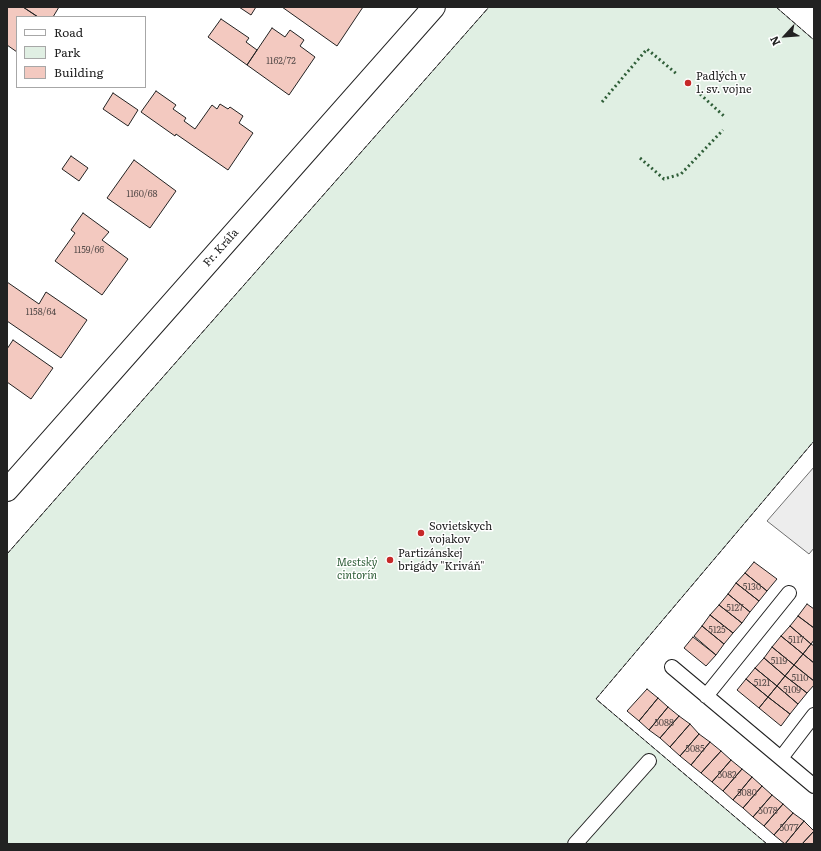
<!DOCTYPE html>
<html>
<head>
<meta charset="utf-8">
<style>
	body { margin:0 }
	#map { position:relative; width:821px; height:851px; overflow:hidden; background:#fff; font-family:Literata,serif }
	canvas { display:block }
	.frame { position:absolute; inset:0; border:8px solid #222; pointer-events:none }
	.legend { position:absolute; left:16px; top:16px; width:130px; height:72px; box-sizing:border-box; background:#fff; border:1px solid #a7a7a7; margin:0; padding:5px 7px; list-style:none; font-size:12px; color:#222 }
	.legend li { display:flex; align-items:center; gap:8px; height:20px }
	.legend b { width:20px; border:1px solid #a7a7a7 }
	.north { position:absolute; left:765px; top:16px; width:40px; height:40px; -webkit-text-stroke:3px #fff; paint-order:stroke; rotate:244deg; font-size:11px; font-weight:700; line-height:16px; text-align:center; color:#222 }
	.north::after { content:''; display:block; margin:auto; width:14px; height:18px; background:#222; clip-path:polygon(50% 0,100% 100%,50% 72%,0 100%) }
</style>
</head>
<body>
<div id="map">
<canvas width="821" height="851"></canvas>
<div class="frame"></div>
<ul class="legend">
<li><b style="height:5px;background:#fff"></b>Road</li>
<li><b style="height:11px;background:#e0efe3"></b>Park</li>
<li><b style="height:11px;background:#f3c9c0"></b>Building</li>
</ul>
<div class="north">N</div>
</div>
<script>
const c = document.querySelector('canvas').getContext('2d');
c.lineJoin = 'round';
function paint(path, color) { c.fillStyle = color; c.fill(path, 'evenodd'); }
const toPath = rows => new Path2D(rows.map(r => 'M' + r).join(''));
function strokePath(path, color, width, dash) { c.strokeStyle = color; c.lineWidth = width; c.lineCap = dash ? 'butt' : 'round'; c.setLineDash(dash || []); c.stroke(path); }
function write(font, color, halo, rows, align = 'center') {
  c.font = font + ' Literata,serif'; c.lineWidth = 3; c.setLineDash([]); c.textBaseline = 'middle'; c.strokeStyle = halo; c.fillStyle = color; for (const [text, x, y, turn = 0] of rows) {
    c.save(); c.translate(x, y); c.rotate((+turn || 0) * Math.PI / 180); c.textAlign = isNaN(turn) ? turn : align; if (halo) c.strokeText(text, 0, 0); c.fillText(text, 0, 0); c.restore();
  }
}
const green = toPath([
	[489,7,776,7,814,40,814,441,596,699,767,844,7,844,7,554,489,7]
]);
const parking = toPath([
	[814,467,814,548,809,554,767,521,814,467]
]);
const building = toPath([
	[7,7,23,7,38,17,17,17,17,52,7,45,7,7],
	[23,7,59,7,53,17,38,17,23,7],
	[239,7,256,7,251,15,239,7],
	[282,7,363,7,337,46,282,7],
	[221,19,249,38,246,42,257,50,247,65,208,37,221,19],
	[272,28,285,37,290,30,304,40,300,46,315,57,289,95,247,65,272,28],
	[156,91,176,105,173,109,186,118,184,121,195,129,212,105,217,109,220,104,228,109,230,107,243,116,239,123,253,133,228,170,176,134,175,136,141,112,156,91],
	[113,93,138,110,128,126,103,109,113,93],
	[71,156,88,168,79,181,62,169,71,156],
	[134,160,176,191,150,228,107,198,134,160],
	[83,213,109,232,102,240,128,259,102,295,55,261,75,233,71,230,83,213],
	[7,282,39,304,46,292,87,320,61,358,7,321,7,282],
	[13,340,53,368,31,399,7,382,7,349,13,340],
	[754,562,777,579,767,591,745,573,754,562],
	[745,573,767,591,759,601,736,583,745,573],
	[736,583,759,601,750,612,728,594,736,583],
	[728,594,750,612,742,623,719,605,728,594],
	[807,604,814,609,814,628,798,616,807,604],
	[719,605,742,623,733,633,710,615,719,605],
	[710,615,733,633,724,644,702,626,710,615],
	[798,616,814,628,814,640,811,644,790,626,798,616],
	[702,626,724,644,716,655,694,636,702,626],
	[790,626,811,644,803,654,781,636,790,626],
	[781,636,803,654,794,665,772,647,781,636],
	[693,637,716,655,706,666,684,648,693,637],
	[811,644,814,646,814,663,803,654,811,644],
	[772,647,794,665,785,676,764,658,772,647],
	[803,654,814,663,814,681,794,665,803,654],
	[764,658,785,676,777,686,755,668,764,658],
	[794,665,814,681,814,685,807,693,785,676,794,665],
	[755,668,777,686,768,697,746,679,755,668],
	[785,676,807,693,798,704,777,686,785,676],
	[746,679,768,697,759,708,737,690,746,679],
	[777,686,798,704,790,714,768,697,777,686],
	[647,689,658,698,639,721,627,711,647,689],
	[768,697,790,714,781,726,759,708,768,697],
	[658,698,668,707,649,730,639,721,658,698],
	[668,707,679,716,660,738,649,730,668,707],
	[679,716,690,724,670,747,660,738,679,716],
	[690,724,699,734,680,756,670,747,690,724],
	[699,734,710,742,691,765,680,756,699,734],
	[710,742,721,751,701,773,691,765,710,742],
	[721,751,731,760,712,782,701,773,721,751],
	[731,760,742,769,723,791,712,782,731,760],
	[742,769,752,777,733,800,723,791,742,769],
	[752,777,762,786,743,808,733,800,752,777],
	[762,786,772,795,753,817,743,808,762,786],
	[772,795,783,804,764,826,753,817,772,795],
	[783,804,793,813,774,835,764,826,783,804],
	[793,813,804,821,785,844,774,835,793,813],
	[804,821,814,831,802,844,785,844,804,821],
	[814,831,814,844,802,844,814,831]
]);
const lane = toPath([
	[672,667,814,786],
	[706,696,789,593],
	[781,758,814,715],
	[575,844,649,761]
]);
const street = toPath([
	[7,490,434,7]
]);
const hedge = toPath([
	[700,94,725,117],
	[602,102,647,49,678,75],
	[640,158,664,179,681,174,723,130]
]);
const fence = toPath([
	[776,7,814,40],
	[7,554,489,7],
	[767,844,596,699,814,441]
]);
const markers = [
	[688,83,4,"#c62828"],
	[421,533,4,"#c62828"],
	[390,560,4,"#c62828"]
];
const numberNames = [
	["1162/72",281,61],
	["1160/68",142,194],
	["1159/66",89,250],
	["1158/64",41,312],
	["5130",752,587],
	["5127",735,608],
	["5125",717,630],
	["5117",796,640],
	["5119",779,661],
	["5110",800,678],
	["5121",762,683],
	["5109",792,690],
	["5088",664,723],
	["5085",695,749],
	["5082",727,775],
	["5080",747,793],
	["5078",768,811],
	["5077",789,828]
];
const poiNames = [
	["Padlých v",696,77],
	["1. sv. vojne",696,90],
	["Sovietskych",429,527],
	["vojakov",429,540],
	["Partizánskej",398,554],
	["brigády \"Kriváň\"",398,567]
];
const streetNames = [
	["Fr. Kráľa",221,248,-48]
];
const parkNames = [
	["Mestský",357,563],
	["cintorín",357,576]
];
paint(green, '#e0efe3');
strokePath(green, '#6f6f6f', 1);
paint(parking, '#ededed');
strokePath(parking, '#6f6f6f', 1);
paint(building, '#f3c9c0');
strokePath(building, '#222', 1);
strokePath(lane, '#222', 16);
strokePath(street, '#222', 24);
strokePath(lane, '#fff', 14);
strokePath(street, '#fff', 22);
strokePath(hedge, '#2f5e38', 3, [2, 3]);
strokePath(fence, '#222', 1, [5, 2]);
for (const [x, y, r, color] of markers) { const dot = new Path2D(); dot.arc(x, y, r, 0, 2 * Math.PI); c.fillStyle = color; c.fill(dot); strokePath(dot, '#fff', 1.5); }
write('9px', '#564c4a', null, numberNames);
write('11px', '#222', '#fff', poiNames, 'left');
write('11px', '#222', '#fff', streetNames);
write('italic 11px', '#2f5e38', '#fff', parkNames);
</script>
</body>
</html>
